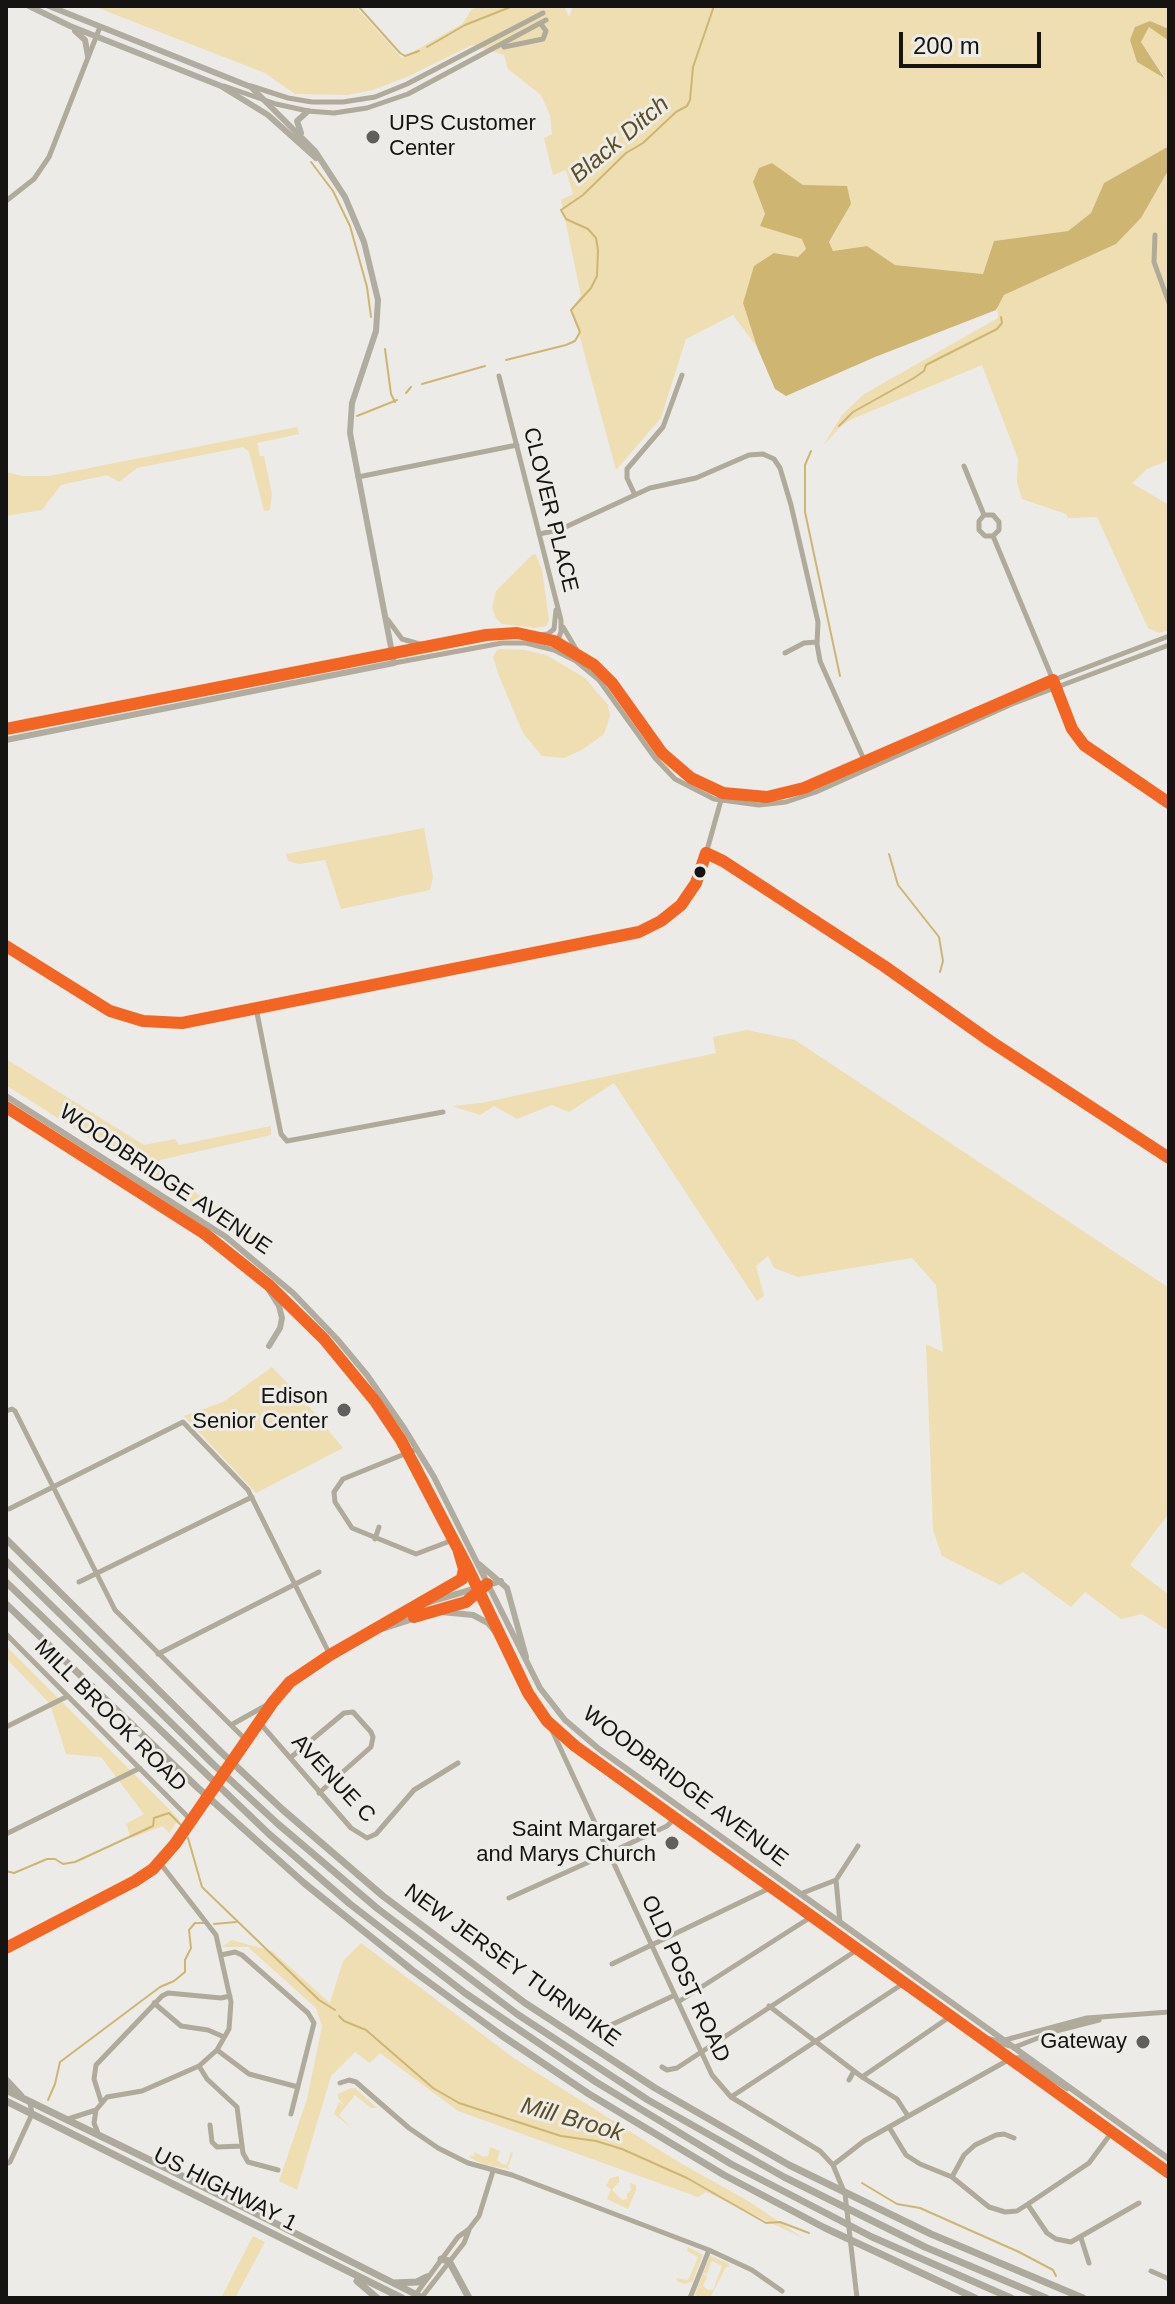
<!DOCTYPE html>
<html>
<head>
<meta charset="utf-8">
<style>
	body { margin:0 }
	#map { position:relative; width:1175px; height:2304px; overflow:hidden; background:#ecebe8; font-family:Helvetica,sans-serif }
	canvas { display:block }
	.frame { position:absolute; inset:0; border:8px solid #151412; pointer-events:none }
	.scale { position:absolute; left:899px; top:32px; width:142px; height:36px; box-sizing:border-box; border:4px solid #151412; border-top:0; padding-left:10px; font-size:24px; line-height:28px; white-space:nowrap; color:#151412; -webkit-text-stroke:6px #eeece6; paint-order:stroke }
</style>
</head>
<body>
<div id="map">
<canvas width="1175" height="2304"></canvas>
<div class="frame"></div>
<div class="scale">200 m</div>
</div>
<script>
const c = document.querySelector('canvas').getContext('2d');
c.lineJoin = 'round';
function paint(path, color) { c.fillStyle = color; c.fill(path, 'evenodd'); }
const toPath = rows => new Path2D(rows.map(r => 'M' + r).join(''));
function strokePath(path, color, width, dash) { c.strokeStyle = color; c.lineWidth = width; c.lineCap = dash ? 'butt' : 'round'; c.setLineDash(dash || []); c.stroke(path); }
function write(font, color, halo, rows, align = 'center') {
  c.font = font + ' Helvetica,sans-serif'; c.lineWidth = 6; c.setLineDash([]); c.textBaseline = 'middle'; c.strokeStyle = halo; c.fillStyle = color; for (const [text, x, y, turn = 0] of rows) {
    c.save(); c.translate(x, y); c.rotate((+turn || 0) * Math.PI / 180); c.textAlign = isNaN(turn) ? turn : align; if (halo) c.strokeText(text, 0, 0); c.fillText(text, 0, 0); c.restore();
  }
}
const green = toPath([
	[93,6,355,6,402,58,462,24,472,9,482,6,564,6,569,17,573,6,1169,6,1169,29,1150,21,1135,27,1137,62,1164,78,1169,85,1169,146,1104,183,1091,213,1068,231,994,241,984,274,895,265,867,246,833,251,829,243,851,204,803,185,772,163,753,182,765,215,803,239,806,249,798,257,774,253,743,303,757,347,733,315,686,339,661,418,616,470,572,308,581,296,561,200,573,194,566,170,553,175,544,138,552,134,550,115,541,95,508,69,504,55,472,45,409,76,373,90,347,95,295,94,265,73],
	[1149,26,1169,41,1169,83,1141,42],
	[1169,169,1169,460,1147,469,1132,483,1169,505,1169,630,1159,633,1148,628,1097,517,1068,518,1066,514,1022,499,1017,482,1018,459,982,365,852,419,841,426,823,446,842,415,864,394,998,318,997,304,1004,295,1116,244,1141,218],
	[297,427,299,434,257,443,260,456,264,456,272,494,270,510,264,511,249,452,243,447,137,468,119,482,107,475,61,485,42,510,6,516,6,472,23,476,49,476],
	[533,554,536,555,542,570,549,620,546,626,535,628,502,624,496,618,492,608,496,591],
	[501,649,525,650,546,655,585,678,608,705,610,716,604,734,582,750,564,758,542,756,523,733,499,676,493,657,497,650],
	[424,828,433,877,430,890,341,909,325,860,299,864,288,861,286,854],
	[747,1030,795,1040,1169,1288,1169,1513,1130,1565,1169,1595,1169,1631,1142,1614,1121,1619,1085,1592,1071,1607,1023,1572,1000,1585,942,1556,933,1530,926,1344,943,1352,936,1285,912,1258,798,1277,774,1268,768,1256,756,1266,764,1296,757,1301,614,1083,569,1112,552,1105,517,1119,494,1106,480,1115,452,1106,481,1103,716,1053,713,1037],
	[6,1059,144,1145,175,1139,179,1145,271,1126,271,1135,160,1160,157,1166,224,1212,267,1248,251,1242,6,1085],
	[272,1367,302,1398,343,1448,256,1493,184,1416,223,1402],
	[6,1646,179,1819,169,1833,163,1826,131,1838,126,1824,144,1814,101,1757,66,1754,50,1704,6,1658],
	[232,1940,272,1951,330,2003,343,1961,361,1943,515,2059,677,2161,750,2202,803,2238,706,2192,698,2197,458,2111,380,2053,370,2063,355,2052,331,2076,297,2190,279,2181,307,2099,322,2026,316,2008,248,1947,222,1947],
	[351,2088,355,2088,377,2108,371,2108,355,2095,339,2115,354,2130,334,2114,339,2102,344,2105,338,2098,338,2094],
	[490,2147,500,2151,497,2160,504,2165,507,2164,511,2152,513,2153,508,2167,510,2169,490,2166,491,2163,488,2166,470,2158,470,2155,474,2156,475,2152,483,2157,488,2156],
	[619,2176,619,2182,612,2190,622,2200,627,2199,627,2194,631,2190,630,2183,636,2185,636,2190,628,2209,607,2199,611,2189,606,2186,610,2178],
	[253,2236,265,2242,235,2298,221,2298],
	[688,2247,703,2255,702,2257,687,2296,693,2281,685,2284,678,2282,676,2278,688,2280,693,2269,698,2257,687,2251],
	[710,2256,728,2263,730,2267,726,2267,710,2298,702,2298,695,2295,703,2274,707,2276,703,2286,708,2290,713,2290,722,2266,712,2261,707,2274,703,2273]
]);
const water = toPath([
	[1150,21,1169,29,1169,41,1149,27,1141,42,1169,85,1164,78,1137,62,1130,40,1135,27],
	[1169,146,1169,169,1141,218,1116,244,1004,295,996,310,875,357,786,396,775,389,757,347,743,303,754,266,774,253,798,257,806,249,802,239,760,226,765,214,753,182,759,168,772,163,803,185,847,186,851,204,829,242,833,251,867,246,895,265,983,274,994,241,1068,231,1091,213,1104,183]
]);
const stream = toPath([
	[358,6,400,53,405,56,419,51],
	[427,47,465,25,513,6],
	[311,162,333,191,350,226,367,287,371,317],
	[385,349,391,394,395,402],
	[506,360,566,345,575,341,580,332,571,310,591,288,597,276,598,250,596,238,588,229,566,219,561,210,583,195,626,153,643,143,676,112,687,106,690,100,693,67,714,6],
	[422,384,485,366],
	[406,393,411,387],
	[357,416,397,400],
	[839,426,853,412,914,378,924,371,926,365,997,329,1002,323,1001,317],
	[811,451,805,465,805,512,840,676],
	[889,854,898,885,939,937,943,961,940,972],
	[188,1838,202,1887,319,2000,335,2010],
	[6,1871,14,1873,47,1859,55,1859,63,1864,75,1862,153,1826,154,1818,169,1813,181,1825],
	[214,1924,236,1922],
	[339,2016,344,2021,366,2030,433,2088,459,2103,561,2136,596,2141,622,2149,687,2178,766,2223,780,2222,809,2233],
	[48,2100,55,2084,60,2062,160,1987,174,1981,185,1972,185,1960,191,1948,189,1930,195,1923,203,1923],
	[862,2183,897,2204,920,2208,1019,2252,1053,2270,1056,2276]
]);
const minor = toPath([
	[504,47,543,39,546,31,541,24],
	[224,86,276,104,308,111,334,113,367,108,408,94,546,20],
	[251,86,288,98,312,102,343,102,375,97,407,84,543,13],
	[6,201,34,179,49,157,100,27],
	[1155,235,1154,262,1169,303],
	[499,376,561,620,561,632,554,650],
	[964,466,984,515],
	[358,477,517,445],
	[635,495,627,478,627,469,663,427,682,375],
	[984,515,993,515,999,522,999,530,993,536],
	[984,515,979,521,979,530,985,536,993,536],
	[539,534,559,530,650,488,696,478,749,455,763,454,774,459,780,468,791,505,818,622,817,644,820,661,865,762],
	[993,536,1053,680],
	[388,620,402,639,423,645],
	[563,627,576,649],
	[538,635,548,634,554,629,556,610],
	[392,653,500,633,529,635,554,641,582,655,601,670,660,750,681,771,720,792,767,797,804,788,1009,697,1169,636],
	[785,653,804,643,817,642],
	[394,663,502,643,526,643,554,650,576,661,599,680,655,758,675,779,714,799,759,805,786,802,816,792,1012,704,1169,645],
	[6,946,110,1011,139,1021,169,1024,620,936,643,931,661,921,689,894,700,875,723,793],
	[256,1008,281,1134,287,1141,443,1112],
	[6,1411,12,1409,15,1411,115,1610,247,1741],
	[417,1449,343,1479,334,1492,335,1502,352,1528,416,1554,453,1540],
	[9,1509,183,1422,248,1490,330,1655],
	[375,1539,379,1527],
	[79,1582,252,1497],
	[6,1634,192,1821],
	[158,1654,319,1572],
	[259,1722,351,1828,367,1838,376,1834,414,1790,458,1763],
	[231,1725,272,1702],
	[550,1726,712,2075,731,2097,820,2151,833,2165,845,2194,857,2298],
	[6,1727,68,1696],
	[290,1758,344,1713,353,1712,371,1732,373,1737,371,1747,319,1793],
	[6,1834,140,1768],
	[836,1880,840,1923],
	[836,1880,858,1846],
	[800,1894,836,1880],
	[509,1898,620,1848,667,1826,675,1818],
	[221,1955,235,1952,242,1955,308,2013,314,2023,291,2114],
	[612,1964,770,1888],
	[678,2002,811,1917],
	[154,2003,181,2026,208,2030,224,2037],
	[769,2006,862,2077,897,2099,908,2116],
	[611,2025,675,1995],
	[1005,2040,1087,2018,1169,2012],
	[1015,2047,1056,2031,1099,2020],
	[217,2050,249,2074,298,2087],
	[199,2066,207,2079,237,2107,243,2153,248,2162,278,2170],
	[662,2067,667,2070,677,2068,857,1950],
	[862,2077,951,2016],
	[849,2080,854,2071],
	[340,2083,349,2080,356,2082,409,2128,438,2148,468,2163,512,2175,709,2250,752,2270,782,2291],
	[731,2097,904,1983],
	[101,2101,94,2079,96,2065,162,1996,168,1993,221,1998,230,1996],
	[96,2110,107,2097,142,2091,199,2066,217,2050,229,2029,231,2002,216,1935,160,1863],
	[68,2119,96,2110,94,2123,98,2133],
	[210,2125,212,2142,217,2147,242,2146],
	[889,2127,906,2155,920,2164,952,2177,989,2207,1005,2212,1017,2211,1028,2204,1089,2163,1112,2132],
	[6,2164,10,2162,32,2114,30,2103],
	[833,2165,864,2141,1010,2059],
	[952,2177,964,2155,975,2145,996,2135,1004,2134,1014,2138],
	[1028,2205,1047,2233,1056,2239,1071,2242,1139,2203],
	[1081,2238,1089,2263],
	[1151,2271,1169,2279],
	[422,2297,464,2243,469,2230],
	[413,2298,458,2237,469,2229,479,2216,493,2171],
	[690,2298,709,2250]
]);
const major = toPath([
	[29,6,70,26,221,86,268,115,316,158],
	[75,31,85,40,88,56],
	[301,133,297,121,308,111],
	[6,729,392,653],
	[6,740,394,663,350,433,352,403,376,331,378,300,364,242,345,197,315,151,251,87,49,6],
	[6,1096,226,1237,293,1293,337,1339,367,1375,404,1428,434,1477,540,1688,565,1720,599,1749,1169,2159],
	[6,1107,205,1234,270,1286,324,1339,375,1401,401,1440,467,1566,528,1693,547,1721,575,1746,716,1848,1169,2173],
	[267,1287,279,1306,282,1318,280,1328,269,1346],
	[479,1564,507,1588,526,1657],
	[425,1601,462,1579,462,1562],
	[441,1612,473,1615,488,1623,498,1635],
	[379,1630,466,1602,479,1589],
	[6,1948,135,1881,153,1869,192,1821,273,1702,300,1674,419,1605,501,1581],
	[988,2039,1012,2046],
	[1010,2059,1021,2058,1067,2088]
]);
const highway = toPath([
	[6,1539,222,1753,283,1810,383,1896,525,2003,655,2088,789,2165,931,2234,1083,2298],
	[6,1561,214,1765,278,1824,378,1909,517,2014,648,2100,784,2177,925,2247,1046,2298],
	[6,1582,269,1834,350,1904,465,1993,596,2082,731,2164,872,2237,1011,2298],
	[6,1604,198,1788,304,1883,412,1970,501,2035,589,2094,724,2175,825,2228,975,2298],
	[6,2080,21,2096],
	[6,2090,162,2166,423,2298],
	[6,2101,402,2298],
	[441,2259,449,2261,469,2298],
	[357,2281,377,2298],
	[394,2283,417,2282,427,2277]
]);
const bus1 = toPath([
	[1053,680,1072,729,1084,745,1169,803],
	[6,729,486,635,517,633,554,641,594,665,612,683,662,753,691,778,723,793,767,797,804,788,1053,680],
	[706,853,723,861,884,966,990,1041,1169,1158],
	[6,946,110,1011,143,1021,182,1023,639,932,661,921,681,905,696,883,706,853],
	[6,1107,205,1234,270,1286,324,1339,375,1401,401,1440,467,1566,528,1693,547,1721,575,1746,1169,2173],
	[414,1617,466,1602,487,1584],
	[6,1948,135,1881,153,1869,175,1844,273,1702,290,1682,330,1655,462,1579,464,1569,459,1552]
]);
const markers = [
	[373,137,8,"#605f5d"],
	[700,872,7,"#151412"],
	[344,1410,8,"#605f5d"],
	[672,1843,8,"#605f5d"],
	[1143,2042,8,"#605f5d"]
];
const poiNames = [
	["UPS Customer",389,124,"left"],
	["Center",389,149,"left"],
	["Edison",328,1397],
	["Senior Center",328,1422],
	["Saint Margaret",656,1830],
	["and Marys Church",656,1855],
	["Gateway",1127,2042]
];
const streetNames = [
	["CLOVER PLACE",550,510,76],
	["WOODBRIDGE AVENUE",165,1180,34],
	["MILL BROOK ROAD",110,1716,45],
	["AVENUE C",333,1779,47],
	["WOODBRIDGE AVENUE",685,1787,37],
	["NEW JERSEY TURNPIKE",512,1966,36],
	["OLD POST ROAD",685,1979,65],
	["US HIGHWAY 1",225,2190,27]
];
const waterNames = [
	["Black Ditch",620,140,-40],
	["Mill Brook",572,2120,16]
];
paint(green, '#eedeb2');
paint(water, '#ceb672');
strokePath(stream, '#ceb672', 2);
strokePath(minor, '#afaa99', 5);
strokePath(major, '#b0ac9f', 6);
strokePath(highway, '#adaa9d', 7);
strokePath(bus1, '#f26522', 12);
for (const [x, y, r, color] of markers) { const dot = new Path2D(); dot.arc(x, y, r, 0, 2 * Math.PI); c.fillStyle = color; c.fill(dot); strokePath(dot, '#eeece6', 3); }
write('22px', '#151412', '#eeece6', poiNames, 'right');
write('22px', '#151412', '#eeece6', streetNames);
write('italic 24px', '#5c4e26', '#eeece6', waterNames);
</script>
</body>
</html>
